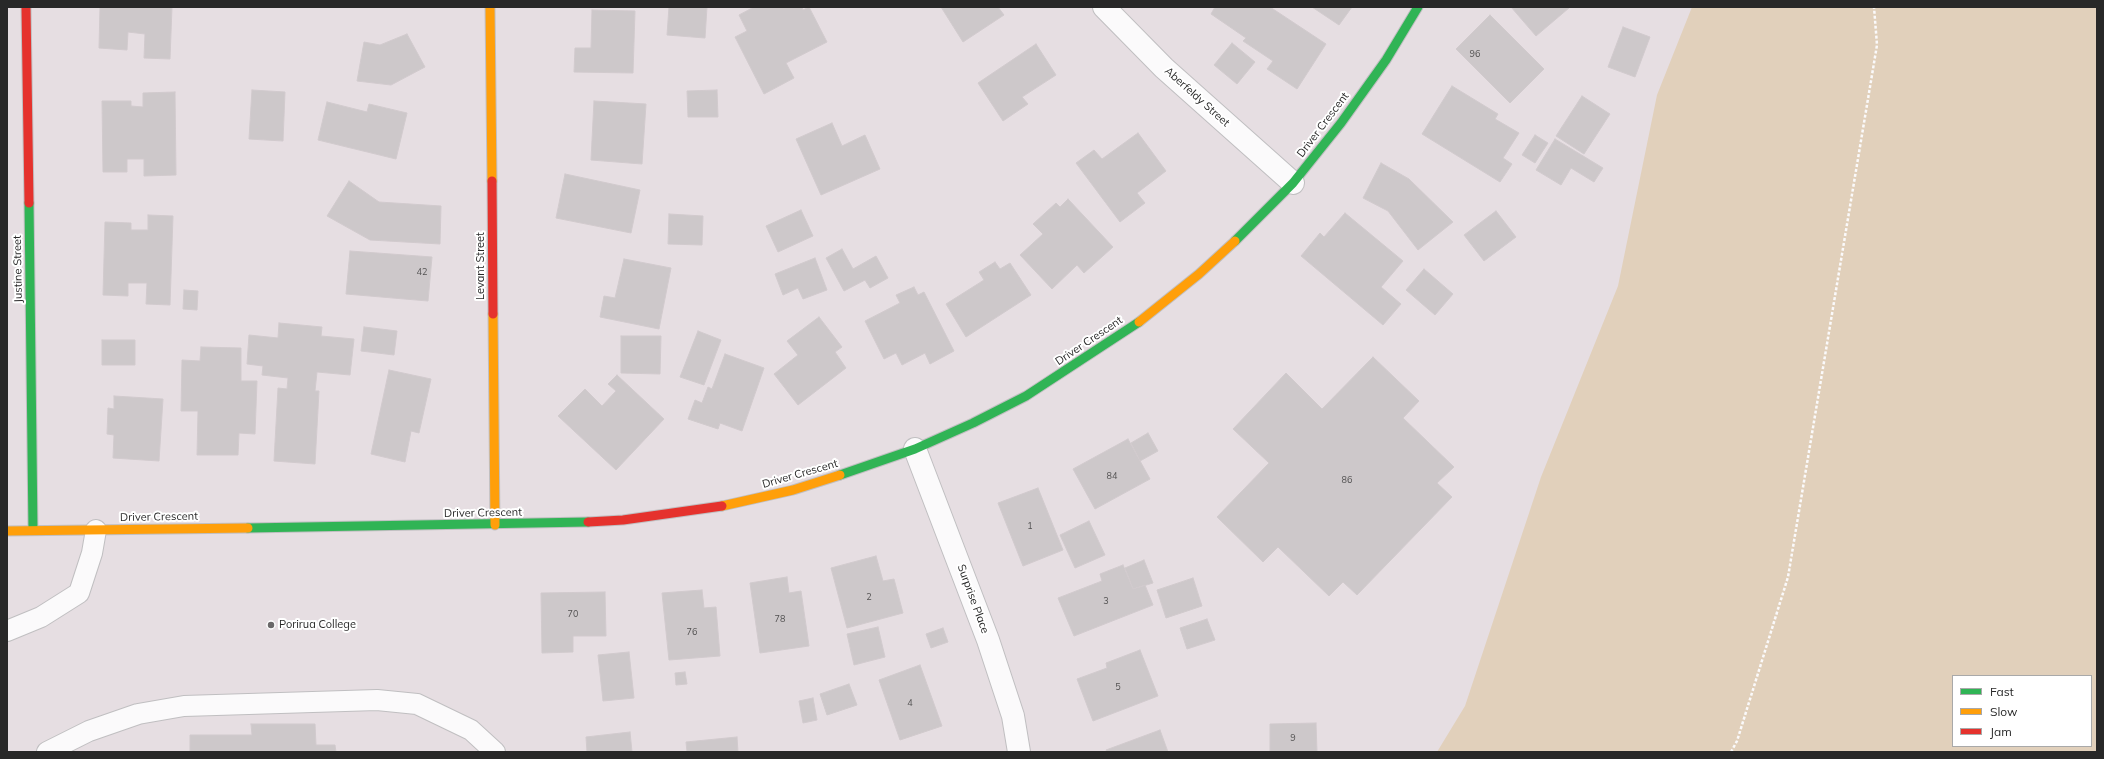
<!DOCTYPE html>
<html>
<head>
<meta charset="utf-8">
<style>
	body { margin:0 }
	#map { position:relative; width:2104px; height:759px; overflow:hidden; background:#e6dee2; font-family:Mulish,sans-serif }
	canvas { display:block }
	.frame { position:absolute; inset:0; border:8px solid #282828; pointer-events:none }
	.legend { position:absolute; left:1952px; top:675px; width:140px; height:72px; box-sizing:border-box; background:#fff; border:1px solid #a9a9a9; margin:0; padding:5px 7px; list-style:none; font-size:12px; color:#282828 }
	.legend li { display:flex; align-items:center; gap:8px; height:20px }
	.legend b { width:20px; border:1px solid #a9a9a9 }
</style>
</head>
<body>
<div id="map">
<canvas width="2104" height="759"></canvas>
<div class="frame"></div>
<ul class="legend">
<li><b style="height:5px;background:#30b455"></b>Fast</li>
<li><b style="height:5px;background:#ff9f0a"></b>Slow</li>
<li><b style="height:5px;background:#e5322d"></b>Jam</li>
</ul>
</div>
<script>
const c = document.querySelector('canvas').getContext('2d');
c.lineJoin = 'round';
function paint(path, color) { c.fillStyle = color; c.fill(path, 'evenodd'); }
const toPath = rows => new Path2D(rows.map(r => 'M' + r).join(''));
function strokePath(path, color, width, dash) { c.strokeStyle = color; c.lineWidth = width; c.lineCap = dash ? 'butt' : 'round'; c.setLineDash(dash || []); c.stroke(path); }
function write(font, color, halo, rows, align = 'center') {
  c.font = font + ' Mulish,sans-serif'; c.lineWidth = 4; c.setLineDash([]); c.textBaseline = 'middle'; c.strokeStyle = halo; c.fillStyle = color; for (const [text, x, y, turn = 0] of rows) {
    c.save(); c.translate(x, y); c.rotate((+turn || 0) * Math.PI / 180); c.textAlign = isNaN(turn) ? turn : align; if (halo) c.strokeText(text, 0, 0); c.fillText(text, 0, 0); c.restore();
  }
}
const green = toPath([
	[1692,7,2097,7,2097,752,1437,752,1465,706,1541,477,1618,286,1657,95],
	[1953,676,2091,676,2091,746,1953,746]
]);
const building = toPath([
	[100,7,172,7,170,59,144,58,145,34,128,32,127,50,99,48,100,7],
	[669,7,707,7,705,38,667,35,669,7],
	[754,7,802,7,803,10,809,7,827,42,786,63,794,78,764,94,735,37,747,31,739,15,754,7],
	[941,7,998,7,1004,15,963,42,941,7],
	[1215,7,1270,7,1326,44,1297,89,1267,69,1273,61,1243,41,1246,38,1211,14,1215,7],
	[1312,7,1352,7,1339,25,1312,7],
	[1511,7,1569,7,1569,8,1536,36,1511,7],
	[592,10,635,11,633,73,574,72,575,48,591,48,592,10],
	[1490,15,1544,69,1510,103,1456,49,1490,15],
	[1623,27,1650,37,1635,77,1608,67,1623,27],
	[407,34,425,67,391,85,357,81,364,42,380,45,407,34],
	[1232,43,1255,62,1237,84,1214,65,1232,43],
	[1036,44,1056,75,1022,97,1028,104,1003,121,978,83,1036,44],
	[1452,86,1498,114,1495,119,1519,133,1503,158,1512,164,1500,182,1422,134,1452,86],
	[252,90,285,92,283,141,249,139,252,90],
	[717,90,718,117,688,117,687,91,717,90],
	[175,92,176,175,144,176,144,159,127,159,127,172,103,172,102,101,131,101,131,106,143,107,143,93,175,92],
	[1582,96,1610,114,1584,154,1556,136,1582,96],
	[594,101,646,104,642,164,591,160,594,101],
	[327,102,367,112,369,104,407,113,396,159,318,140,327,102],
	[832,123,842,146,865,135,880,169,821,195,796,139,832,123],
	[1138,133,1166,171,1137,193,1145,203,1120,222,1076,163,1094,150,1102,159,1138,133],
	[1535,135,1548,143,1535,163,1522,155,1535,135],
	[1555,139,1603,168,1594,182,1571,168,1561,185,1536,170,1555,139],
	[1381,163,1409,179,1453,222,1418,250,1388,211,1363,198,1381,163],
	[565,174,640,190,631,233,556,218,565,174],
	[349,181,379,202,441,206,440,244,370,240,327,216,349,181],
	[1068,199,1113,247,1084,273,1077,265,1052,289,1020,255,1043,234,1033,224,1056,203,1060,207,1068,199],
	[801,210,813,236,778,252,766,226,801,210],
	[1496,211,1516,237,1484,261,1464,235,1496,211],
	[1345,213,1403,261,1381,287,1401,304,1383,325,1301,256,1320,233,1324,237,1345,213],
	[669,214,703,216,702,245,668,244,669,214],
	[148,215,173,216,170,305,146,304,147,283,128,283,128,296,103,295,105,222,131,223,131,230,148,230,148,215],
	[842,249,853,269,876,256,888,278,870,288,865,280,844,291,826,258,842,249],
	[350,251,432,257,428,301,346,294,350,251],
	[815,258,827,290,803,299,798,288,783,295,775,274,815,258],
	[624,259,671,268,659,329,600,317,604,296,615,298,624,259],
	[995,262,1000,269,1010,263,1031,295,966,337,946,304,984,280,979,272,995,262],
	[1424,269,1453,294,1435,315,1406,290,1424,269],
	[914,287,918,295,924,292,954,351,930,364,925,353,902,365,896,353,884,359,865,321,900,303,896,295,914,287],
	[184,290,198,291,197,310,183,309,184,290],
	[819,317,842,347,835,352,846,368,798,405,774,374,798,355,787,341,819,317],
	[279,323,322,327,321,336,354,339,350,375,317,372,315,391,319,391,315,464,274,461,278,388,287,389,288,378,262,375,263,366,247,364,249,335,278,338,279,323],
	[364,327,397,331,394,355,361,351,364,327],
	[698,331,721,340,704,385,680,377,698,331],
	[621,336,661,336,660,374,621,373,621,336],
	[102,340,135,340,135,365,102,365,102,340],
	[201,347,241,348,241,381,257,381,255,434,239,433,238,455,197,455,198,411,181,411,182,360,200,361,201,347],
	[725,354,764,368,742,431,720,423,718,429,688,419,695,400,702,403,708,387,712,389,725,354],
	[1373,357,1419,401,1403,418,1454,467,1437,483,1452,497,1357,595,1343,582,1329,596,1278,547,1263,562,1217,517,1269,463,1233,429,1286,373,1322,409,1373,357],
	[389,370,431,379,419,433,411,431,405,462,371,454,389,370],
	[617,375,664,419,616,470,558,416,585,389,602,406,616,391,608,384,617,375],
	[114,396,163,399,159,461,113,458,114,435,107,434,108,408,114,409,114,396],
	[1148,433,1158,451,1140,461,1131,443,1148,433],
	[1128,439,1150,479,1095,509,1073,469,1128,439],
	[1038,488,1063,550,1023,566,998,503,1038,488],
	[1089,521,1105,555,1075,568,1060,535,1089,521],
	[876,556,883,581,894,579,903,613,847,628,831,568,876,556],
	[1144,560,1153,583,1133,589,1125,568,1144,560],
	[1123,565,1133,589,1145,585,1153,605,1074,636,1058,598,1102,581,1100,574,1123,565],
	[787,577,789,593,801,591,809,646,760,653,750,583,787,577],
	[1193,578,1202,606,1166,618,1157,590,1193,578],
	[702,590,704,608,716,607,720,656,669,660,662,593,702,590],
	[605,592,606,636,573,636,573,652,542,653,541,593,605,592],
	[1207,619,1215,640,1187,649,1180,628,1207,619],
	[878,627,885,657,854,665,847,634,878,627],
	[943,628,948,642,931,648,926,634,943,628],
	[1140,650,1158,696,1093,721,1077,679,1107,668,1106,663,1140,650],
	[629,652,634,698,603,701,598,655,629,652],
	[920,665,942,726,900,740,879,680,920,665],
	[685,672,687,684,676,685,675,673,685,672],
	[849,684,857,705,827,715,820,694,849,684],
	[813,698,817,720,803,723,799,701,813,698],
	[1316,723,1317,752,1270,752,1270,724,1316,723],
	[251,724,315,724,316,745,335,745,336,752,190,752,190,735,252,735,251,724],
	[1160,730,1168,752,1107,752,1106,750,1160,730],
	[630,732,632,752,587,752,586,737,630,732],
	[737,737,738,752,687,752,686,742,737,737]
]);
const path = toPath([
	[1731,752,1737,741,1788,577,1877,45,1874,7]
]);
const lane = toPath([
	[7,631,41,617,79,593,92,553,96,530],
	[47,752,89,731,138,714,184,706,377,700,417,704,471,730,495,752]
]);
const street = toPath([
	[1104,7,1164,68,1293,183],
	[915,449,988,640,1013,716,1019,752]
]);
const fast = toPath([
	[29,203,33,530],
	[1235,241,1293,183,1341,123,1386,60,1418,7],
	[840,475,915,449,973,423,1026,396,1139,322],
	[248,528,588,522]
]);
const slow = toPath([
	[490,7,492,181],
	[493,314,495,525],
	[1139,322,1199,274,1235,241],
	[722,506,793,490,840,475],
	[7,531,248,528]
]);
const jam = toPath([
	[26,7,29,203],
	[492,181,493,314],
	[588,522,623,520,722,506]
]);
const markers = [
	[271,625,4,"#6a6869"]
];
const numberNames = [
	["96",1475,54],
	["42",422,272],
	["84",1112,476],
	["86",1347,480],
	["1",1030,526],
	["2",869,597],
	["3",1106,601],
	["70",573,614],
	["78",780,619],
	["76",692,632],
	["5",1118,687],
	["4",910,703],
	["9",1293,738]
];
const streetNames = [
	["Aberfeldy Street",1197,97,42],
	["Driver Crescent",1323,125,-53],
	["Levant Street",481,266,-90],
	["Justine Street",18,269,-91],
	["Driver Crescent",1089,341,-34],
	["Driver Crescent",800,474,-16],
	["Driver Crescent",483,513,-1],
	["Driver Crescent",159,517,-1],
	["Surprise Place",973,599,70]
];
const poiNames = [
	["Porirua College",279,625]
];
paint(green, '#e1d0bb');
paint(building, '#cdc8ca');
strokePath(building, '#d1cacd', 1);
strokePath(lane, '#c0bfc1', 22);
strokePath(street, '#c0bfc1', 24);
strokePath(fast, '#c0bfc1', 11);
strokePath(slow, '#c0bfc1', 11);
strokePath(jam, '#c0bfc1', 11);
strokePath(path, '#fbfafb', 2.5, [3, 2]);
strokePath(lane, '#fbfafb', 20);
strokePath(street, '#fbfafb', 22);
strokePath(fast, '#30b455', 9);
strokePath(slow, '#ff9f0a', 9);
strokePath(jam, '#e5322d', 9);
for (const [x, y, r, color] of markers) { const dot = new Path2D(); dot.arc(x, y, r, 0, 2 * Math.PI); c.fillStyle = color; c.fill(dot); strokePath(dot, '#fff', 1.5); }
write('9px', '#525151', null, numberNames);
write('11px', '#282828', '#fff', streetNames);
write('11px', '#282828', '#fff', poiNames, 'left');
</script>
</body>
</html>
